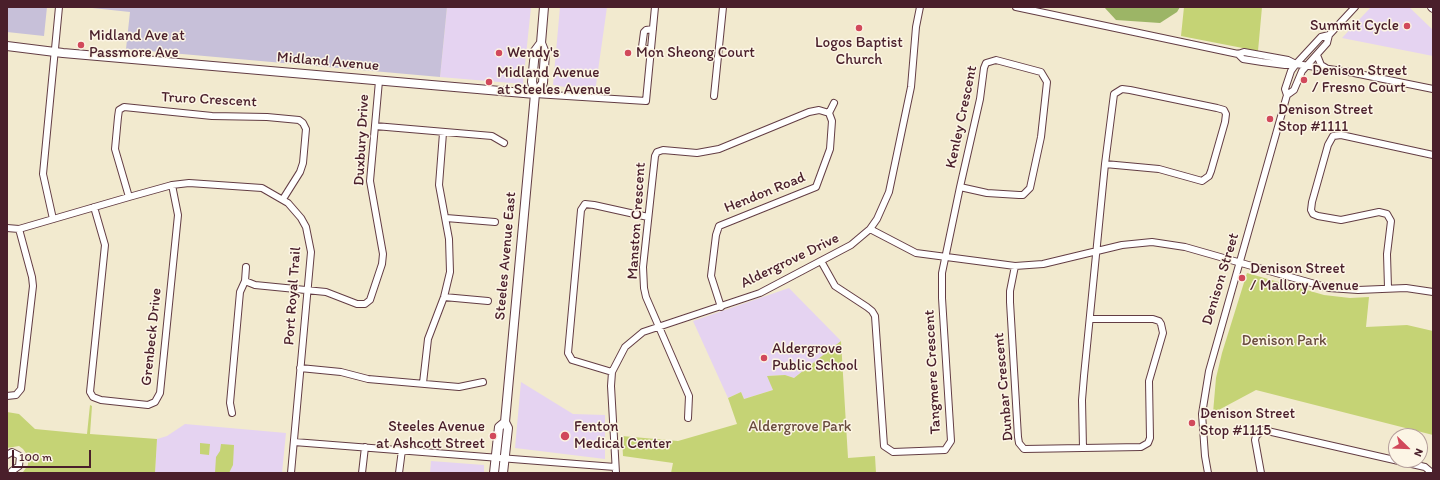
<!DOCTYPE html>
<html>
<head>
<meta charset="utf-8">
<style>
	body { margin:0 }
	#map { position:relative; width:1440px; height:480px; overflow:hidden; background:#f2eacf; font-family:Itim,sans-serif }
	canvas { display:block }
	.frame { position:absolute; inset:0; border:8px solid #4a1f2b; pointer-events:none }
	.north { position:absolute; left:1388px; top:428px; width:40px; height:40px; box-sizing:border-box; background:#fcf5e5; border:1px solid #b59f9b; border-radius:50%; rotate:113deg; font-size:11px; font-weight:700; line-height:16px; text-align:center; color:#4a1f2b }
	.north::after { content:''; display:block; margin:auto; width:14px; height:18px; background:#d1495b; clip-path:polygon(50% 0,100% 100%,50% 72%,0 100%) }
	.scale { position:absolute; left:12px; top:450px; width:79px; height:18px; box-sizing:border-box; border:2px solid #4a1f2b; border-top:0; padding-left:5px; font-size:12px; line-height:14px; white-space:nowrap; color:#4a1f2b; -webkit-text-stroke:3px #fcf5e5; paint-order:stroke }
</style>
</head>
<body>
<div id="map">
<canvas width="1440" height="480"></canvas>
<div class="frame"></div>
<div class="north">N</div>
<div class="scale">100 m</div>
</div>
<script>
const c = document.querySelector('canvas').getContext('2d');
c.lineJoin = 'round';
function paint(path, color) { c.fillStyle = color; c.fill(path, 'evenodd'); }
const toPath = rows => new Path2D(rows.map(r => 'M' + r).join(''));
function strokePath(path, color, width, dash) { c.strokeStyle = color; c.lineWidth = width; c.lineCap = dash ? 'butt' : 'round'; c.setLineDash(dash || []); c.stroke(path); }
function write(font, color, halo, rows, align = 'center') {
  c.font = font + ' Itim,sans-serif'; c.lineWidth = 3; c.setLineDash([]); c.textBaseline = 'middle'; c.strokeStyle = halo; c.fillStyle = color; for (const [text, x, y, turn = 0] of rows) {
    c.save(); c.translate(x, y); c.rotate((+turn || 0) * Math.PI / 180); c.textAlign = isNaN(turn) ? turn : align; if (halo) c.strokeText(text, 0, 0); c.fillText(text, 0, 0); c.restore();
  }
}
const built = toPath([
	[447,7,531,7,523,84,440,77],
	[560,7,607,7,595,92,553,85],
	[1371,7,1409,7,1433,30,1433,56,1342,38],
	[789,288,841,341,794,378,785,375,768,376,773,390,744,399,741,392,728,398,693,321],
	[521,382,573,414,605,415,605,459,515,448],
	[185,424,286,433,282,473,155,473,157,439,167,436],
	[431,461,484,465,484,473,430,473]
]);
const industrial = toPath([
	[7,7,47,7,44,36,7,32],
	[83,7,447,7,440,77,126,49,130,12]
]);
const green = toPath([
	[1184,7,1262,7,1258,51,1181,36],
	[1247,273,1324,295,1350,298,1369,297,1366,327,1407,325,1433,331,1433,435,1256,390,1213,413,1216,378,1222,353],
	[841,341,848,458,875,456,876,473,671,473,673,463,623,456,622,436,678,441,737,424,728,398,741,392,744,399,773,390,767,376,785,375,794,378],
	[90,405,92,406,90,434,157,439,155,473,23,472,28,465,28,456,23,449,19,446,7,448,7,412,19,414,35,429,87,434],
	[200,443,210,444,209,455,200,454],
	[221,444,234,445,233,465,229,473,215,473,216,457,220,451]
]);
const forest = toPath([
	[1104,7,1180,7,1177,12,1160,23,1116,20]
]);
const minor = toPath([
	[1016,7,1238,54,1244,52,1288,60,1296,64,1349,72,1433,89],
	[651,51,642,47,644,32,646,30,653,29],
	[1238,54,1243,59,1262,62,1285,65,1296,64],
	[1317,55,1321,65,1326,68],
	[535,94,646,101,655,7],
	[1287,95,1294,90,1302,71,1327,43,1329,35,1355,7],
	[714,96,723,7],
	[829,113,834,103],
	[375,126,492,136,504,143],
	[129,197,115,149,118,117,119,110,124,107,212,116,267,117,299,120,303,123,306,129,303,163,300,172,283,199],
	[94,207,105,245,90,392,93,397,101,400,148,405,155,402,160,393,178,215,172,185],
	[446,218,495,222],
	[53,219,43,174,59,7],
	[7,228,19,229,129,197,172,185,189,183,262,188,288,203,301,218,306,227,311,252,291,473],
	[870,229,916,253,1015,266,1043,264,1122,245,1152,242,1185,247,1329,288,1358,290,1406,288,1433,292],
	[821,261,835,286,867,307,872,311,875,316,884,446,893,452,945,450,951,441,942,298,942,273,960,187,980,99,984,68,986,63,996,60,1041,72,1047,82,1041,137,1030,188,1023,195,1019,195,987,193,960,187],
	[1015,266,1010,291,1010,302,1018,437,1019,443,1024,449,1141,447,1148,443,1150,438,1149,381,1163,333,1161,324,1159,321,1153,319,1090,319],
	[245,281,246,267],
	[1388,288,1387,254,1391,221,1387,214,1379,212,1341,220,1318,216,1313,214,1311,210,1312,202,1328,145,1333,136,1341,135,1433,155],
	[444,297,488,301],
	[721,307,711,276,716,235,719,226,816,187,830,149,832,121,829,113],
	[300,368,341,372,368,379,459,387,483,382],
	[612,372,572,360,568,353,581,210,585,204,594,205,648,217],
	[423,383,428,339,444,297,450,272,449,239,439,185,443,133],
	[7,396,16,395,21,389,33,286,32,277,19,229],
	[232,413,230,403,240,292,245,281,255,285,326,292,357,304,365,304,370,300,382,264,383,254,370,181,379,81],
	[688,418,689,396,646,297,644,288,643,267,655,156,657,152,663,150,697,153,719,149,809,112,819,110,829,113],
	[294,442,615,467],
	[1083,448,1082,400,1084,376,1105,164,1114,94,1122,89,1130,90,1217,108,1224,110,1226,114,1225,122,1211,171,1209,176,1202,181,1159,169,1105,164],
	[7,455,12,452,20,456,19,466,12,471],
	[362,473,365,447],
	[399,473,402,450],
	[616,473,611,386,612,372,625,347,643,332,760,293,851,245,870,229,877,219,889,192,911,87,916,27,920,7],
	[1208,473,1205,456,1202,414,1209,371,1287,95,1285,89,1291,71,1296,64,1321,37,1329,35],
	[1261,473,1255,440,1256,436,1263,430,1425,467,1432,473]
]);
const major = toPath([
	[1432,7,1433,8],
	[7,46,63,53,535,94],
	[535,94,543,83,545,53,541,43,544,7],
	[494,473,499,427,505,422],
	[503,473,508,428,505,422,535,94,532,82,535,51,541,43]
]);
const markers = [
	[1407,26,4,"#d1495b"],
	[859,28,4,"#d1495b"],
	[81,45,4,"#d1495b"],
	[499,53,4,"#d1495b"],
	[628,53,4,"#d1495b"],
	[1304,80,4,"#d1495b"],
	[489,82,4,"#d1495b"],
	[1270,119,4,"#d1495b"],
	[1242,278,4,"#d1495b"],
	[764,358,4,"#d1495b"],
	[1192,423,4,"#d1495b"],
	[493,436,4,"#d1495b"],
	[565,436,5,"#d1495b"]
];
const poiNames = [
	["Summit Cycle",1399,26,"right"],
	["Midland Ave at",89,36],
	["Passmore Ave",89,53],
	["Logos Baptist",859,43,"center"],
	["Church",859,60,"center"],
	["Wendy's",507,53],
	["Mon Sheong Court",636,53],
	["Denison Street",1312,71],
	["/ Fresno Court",1312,88],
	["Midland Avenue",497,73],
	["at Steeles Avenue",497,90],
	["Denison Street",1278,110],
	["Stop #1111",1278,127],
	["Denison Street",1250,269],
	["/ Mallory Avenue",1250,286],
	["Aldergrove",772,349],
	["Public School",772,366],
	["Denison Street",1200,414],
	["Stop #1115",1200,431],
	["Steeles Avenue",485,427,"right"],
	["at Ashcott Street",485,444,"right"],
	["Fenton",574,427],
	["Medical Center",574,444]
];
const streetNames = [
	["Midland Avenue",328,62,5],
	["Truro Crescent",209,100,3],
	["Kenley Crescent",962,117,-78],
	["Duxbury Drive",362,140,-87],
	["Hendon Road",765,193,-22],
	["Manston Crescent",637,221,-86],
	["Steeles Avenue East",506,256,-85],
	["Aldergrove Drive",790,261,-26],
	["Denison Street",1221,279,-73],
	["Port Royal Trail",293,296,-86],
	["Grenbeck Drive",152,337,-84],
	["Tangmere Crescent",933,372,-93],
	["Dunbar Crescent",1004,387,-95]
];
const parkNames = [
	["Denison Park",1284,341],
	["Aldergrove Park",800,427]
];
paint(built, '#e5d3f1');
paint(industrial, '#c7c0d9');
paint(green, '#c5d375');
paint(forest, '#9cb566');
strokePath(minor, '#633d44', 8);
strokePath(major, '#633d44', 10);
strokePath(minor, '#fff', 6);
strokePath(major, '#fff', 8);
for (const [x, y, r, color] of markers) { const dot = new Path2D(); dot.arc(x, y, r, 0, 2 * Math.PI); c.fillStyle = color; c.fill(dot); strokePath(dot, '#fcf5e5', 1.5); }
write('15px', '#4a1f2b', '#fcf5e5', poiNames, 'left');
write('15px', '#4a1f2b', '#fcf5e5', streetNames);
write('15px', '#694c3e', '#fcf5e5', parkNames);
</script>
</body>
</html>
